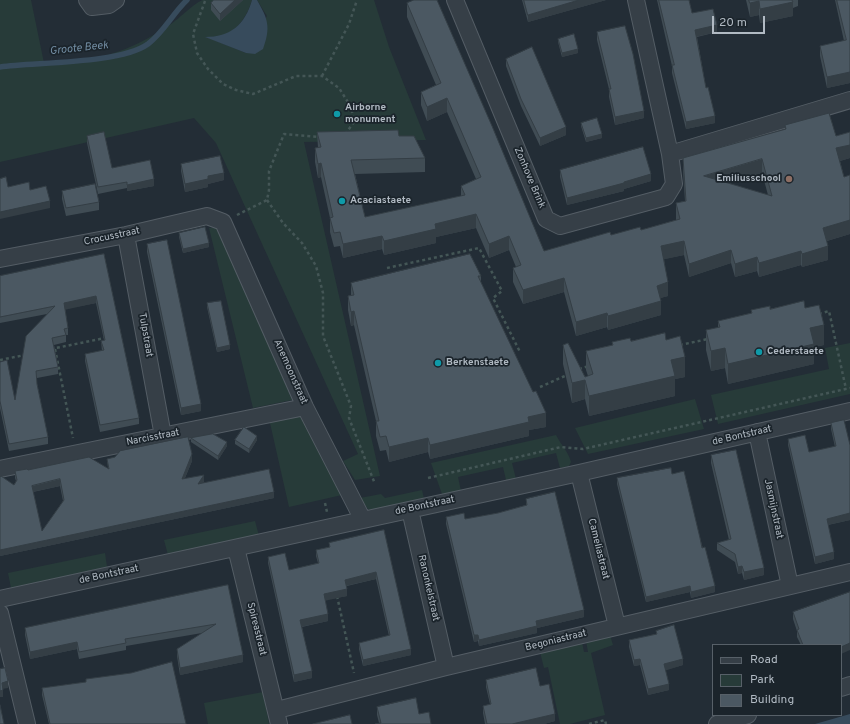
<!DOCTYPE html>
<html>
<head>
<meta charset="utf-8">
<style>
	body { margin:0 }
	#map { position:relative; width:850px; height:724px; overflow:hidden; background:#232d36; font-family:Overpass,sans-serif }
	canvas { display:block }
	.legend { position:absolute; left:712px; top:644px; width:130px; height:72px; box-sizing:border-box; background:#1b242b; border:1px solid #576068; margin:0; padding:5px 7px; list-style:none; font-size:12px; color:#b1bac3 }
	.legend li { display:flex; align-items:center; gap:8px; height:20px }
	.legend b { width:20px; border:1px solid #576068 }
	.scale { position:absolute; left:712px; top:16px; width:53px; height:18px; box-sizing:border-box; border:2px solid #b1bac3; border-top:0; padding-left:5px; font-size:12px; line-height:14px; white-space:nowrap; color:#b1bac3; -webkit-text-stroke:3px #1b242b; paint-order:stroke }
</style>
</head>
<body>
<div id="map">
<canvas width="850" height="724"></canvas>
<ul class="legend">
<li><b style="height:5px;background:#363f47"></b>Road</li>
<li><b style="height:11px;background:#273b39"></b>Park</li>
<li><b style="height:11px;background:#4b5862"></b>Building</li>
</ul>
<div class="scale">20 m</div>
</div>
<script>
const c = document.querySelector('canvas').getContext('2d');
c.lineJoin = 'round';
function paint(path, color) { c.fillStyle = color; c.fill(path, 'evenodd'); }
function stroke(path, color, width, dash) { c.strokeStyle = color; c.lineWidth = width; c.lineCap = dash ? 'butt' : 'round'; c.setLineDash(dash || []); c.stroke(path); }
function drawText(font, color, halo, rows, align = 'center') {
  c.font = font + ' Overpass,sans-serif'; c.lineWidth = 3.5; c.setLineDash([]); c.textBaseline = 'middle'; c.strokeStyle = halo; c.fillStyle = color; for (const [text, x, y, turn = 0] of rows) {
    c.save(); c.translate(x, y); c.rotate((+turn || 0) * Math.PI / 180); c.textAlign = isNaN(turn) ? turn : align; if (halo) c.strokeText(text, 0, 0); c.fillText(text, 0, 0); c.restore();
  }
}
const green = new Path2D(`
	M0 0H31L44 63C94 63 130 52 171 24 179 19 195 2 203 0 216 0 238 0 252 0 248 14 239 29 225 35 219 37 212 37 206 37L246 53 267 16 257 0H374L389 47 426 140 304 142 380 476 355 480 343 461 358 454 216 143 194 118 0 162Z
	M220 227 292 400 253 408 209 228Z
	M850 343V394L718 424 711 395 829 369 825 348Z
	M695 399 704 429 588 454 575 428Z
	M292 416 304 417 342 495 289 507 270 423Z
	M556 435C561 445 568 451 571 462L569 466 560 468 556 453 512 463 516 479 506 480 503 467 458 477 461 491 442 494 431 463Z
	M422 490 424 499 377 512 368 509 360 498 381 494 385 498Z
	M255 521 259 536 168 555 164 540Z
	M105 553 107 567 11 588 8 573Z
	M610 635 613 645 591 653 605 715 570 724H560L548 667 544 668 540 652 582 642 584 652H588L586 641Z
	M263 692 269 724H208L204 703Z`);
const water = new Path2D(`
	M252 0H257C268 19 271 27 263 49L255 54 246 53 205 37C230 37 245 25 252 0Z
	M850 714V724H815Z`);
const stream = new Path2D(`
	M0 67C36 62 120 64 148 44 164 32 173 13 187 0`);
const path = new Path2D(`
	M205 1 193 34 197 53 208 69 223 84 236 90 253 94 296 76H322L339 88 351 107 354 122 346 133
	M322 76 349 24 357 0
	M267 200 283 223 302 243 316 266 323 293V336L351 406 349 418 375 484
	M237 215 267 200 269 190V171L284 134 320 137
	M387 268 479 248 502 291 493 298 520 352
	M819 314 829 311 846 389
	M680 345 708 339
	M51 349 105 338
	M55 349 73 438
	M0 360 25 355
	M579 369 589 366
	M540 387 567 375
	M428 478 561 447 583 449 850 388
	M325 503 327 512
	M337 596 354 673
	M589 724 605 720 606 724`);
const street = new Path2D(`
	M87 0 92 7 109 5 116 0
	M455 0 546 219 560 226 666 197 674 184 670 154 636 0
	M670 154 850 100
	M126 235 163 436
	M0 259 126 235 207 216 223 222 305 407 363 520
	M757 432 790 586
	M0 469 305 407
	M579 473 617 626
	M410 510 446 667
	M236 548 279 724
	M0 599 579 473 850 411
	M0 613 27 724
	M841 688 850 685
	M277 710 446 667 850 572
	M717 724 748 715`);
const wall = new Path2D(`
	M214 0H243L220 21 211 10V3Z
	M522 0H606L528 22Z
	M657 0H689L692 13 717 32 697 37 706 88 715 123 686 129 672 73V66Z
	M746 0H798V6L793 8V16L760 23 759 15 750 17Z
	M835 0H850V83L827 88 820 56V46L844 41Z
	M407 3 544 251 611 235 641 230 676 220V203L685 201 683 172V158L785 129V125L836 136 850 132V158L840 161 844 177 850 175V234L827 241 828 260 802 267 801 265 759 277 757 271 735 277 731 263 689 277 684 255 664 259 668 296 660 298 661 315 608 330 607 327 576 336 564 292 523 304 513 282V268L516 267 509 250 489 258 476 228 436 237V243L384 255 382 249 343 258 340 246 334 247 330 232V218L321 177 318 178 315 162V148H318L317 132 399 136 425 158V172L355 174 365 217 461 196V186L476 179 447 112 427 121 421 105V92L436 85 407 17ZM762 173 768 195 728 183Z
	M597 32 644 118 615 125 609 97V89L597 40Z
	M558 39 578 53 562 57 558 42Z
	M506 59 566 135 540 146 521 106 506 66Z
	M581 123 602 138 586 142 581 126Z
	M87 136 112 168 154 186 127 191V188L98 194 87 143Z
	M181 164 224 180 208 184V187L185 192 181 171Z
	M560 170 651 181 624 189V191L567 205 560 177Z
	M62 191 99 202V210L66 216 62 199Z
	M179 233 209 247 183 253 179 237Z
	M147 244 201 411 181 415 147 252Z
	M104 254 139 418V424L100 432 85 361V354L102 351 101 341 104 340 96 303 65 309 68 328V335H66V342L54 345 58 367V374L37 378V384L48 437V444L9 451 0 408V362L15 400 47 314 0 323V276Z
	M481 276V283L546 427 529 430V436L430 459 428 452 389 462 386 450 380 451 376 436V421L354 325 351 326 348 310V296L351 295V283Z
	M207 303 230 349 217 352 207 307Z
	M805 308 824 345 814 347V364L728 384 725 368 711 371 706 350V330L718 328V321L751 313V310Z
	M666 340 685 377 675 379V396L589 416 585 399 572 403 563 364V345L585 377 588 376 586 370V351L612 345V342Z
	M844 420 850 520 828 525 834 559 815 564 788 445V439L809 452 835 447 831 429V423Z
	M191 438 227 446 218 460 191 442Z
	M235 440H257L249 453 235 444Z
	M711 455 764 575 744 580 742 573 738 574 735 562 717 550V543L729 540 711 463Z
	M107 459 192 461 185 478 204 481 203 483 274 498 0 556 14 485 16 481 15 478V471L28 470 108 468ZM60 486 63 501 42 531 33 492Z
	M672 474 700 538 715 592 691 598 690 592 646 602 617 484V478Z
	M526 499 584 617 537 628V633L479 646 478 641 474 642 446 524V517L465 519 498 513 526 505Z
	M384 530 411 655 363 666 359 649V643L389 636 376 579 347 586V596L325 600 328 621 302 627 312 678 294 682 268 563V557L289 570 318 563 316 556V550L329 547V543Z
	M228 585 243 662 180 675 177 656V649L202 633 126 646V650L79 659 77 649 30 659 25 635V628Z
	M793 612 841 645H801L797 637V631L793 619Z
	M656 631 683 665 665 670 669 690 648 695 640 665 634 666 629 647V640L656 634Z
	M86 679 186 724H49L42 695V688L86 682Z
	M486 680 540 686 555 721 544 724H485L483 713V706L490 704 486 687Z
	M377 707 419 714 379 723 377 715Z`);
const shadedWall = new Path2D(`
	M235 0H243L220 21V14Z
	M579 0H606L528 22V15Z
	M759 1V15L750 17V3Z
	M793 2V16L760 23V9Z
	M717 25V32L695 37V30Z
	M578 49V53L562 57V53Z
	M850 72V83L827 88V77Z
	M447 98V112L427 121V107Z
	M644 111V118L615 125V117Z
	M715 116V123L686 129V122Z
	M566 127V135L540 146V138Z
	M602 134V138L586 142V138Z
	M850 145V158L836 162V148Z
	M762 159V173L704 189V176Z
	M321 163V177L318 178V164Z
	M224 173V180L208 184V187L185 192V184L208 176Z
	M651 174V181L624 189V191L567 205V198Z
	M154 179V186L127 191V185Z
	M50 201V208L0 219V212Z
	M476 214V228L436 237V243L384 255V241L435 224Z
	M850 220V234L823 242V228Z
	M382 236V249L343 258V244Z
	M509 236V250L489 258V244Z
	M684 241V255L661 260V246Z
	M209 243V247L183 253V249Z
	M828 246V260L802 267V254Z
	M731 250V263L689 277V264Z
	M801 251V265L759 277V263Z
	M757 257V271L735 277V264Z
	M564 278V292L523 304V290Z
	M668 282V296L657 299V286Z
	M96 296V303L64 310V303Z
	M661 301V315L608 330V316Z
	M354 311V325L351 326V312Z
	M607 313V327L576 336V322Z
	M824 325V345L814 347V364L728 384V364L810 328Z
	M230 345V349L217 352V348Z
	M725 348V368L711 371V351Z
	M685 357V377L675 379V396L589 416V396L671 360Z
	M585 380V399L572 403V383Z
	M201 404V411L181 415V408Z
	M546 413V427L529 430V436L430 459V445L528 417Z
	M257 436V440L249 453V449Z
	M428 438V452L389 462V447Z
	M227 442V446L218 460V456Z
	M192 454V461L182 485V479Z
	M204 475V481L198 490V484Z
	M60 479V486L32 492V486Z
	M274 492V498L0 556V550Z
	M850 513V520L827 525V519Z
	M834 552V559L815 564V557Z
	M742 566V573L738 574V567Z
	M764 568V575L744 580V572Z
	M376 572V579L345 586V580Z
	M690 586V592L646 602V597Z
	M715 586V592L691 598V592Z
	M347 589V596L324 601V594Z
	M584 610V617L537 628V633L479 646V640L536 621Z
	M328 614V621L300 627V620Z
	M474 635H478V641L474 642Z
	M77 642V649L30 659V652Z
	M850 643V650L841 654V647Z
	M411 649V655L363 666V660Z
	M243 655V662L180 675V668Z
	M640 659V665L634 666V660Z
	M683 659V665L664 671V664Z
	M312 671V678L294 682V675Z
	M8 681V688L2 689V683Z
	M669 684V690L648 695V689Z
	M3 690V697H0V691Z
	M555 714V721L544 724H512Z`);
const building = new Path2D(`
	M214 0H235L220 14 211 3Z
	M414 0H437L492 126 544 251 610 232 611 235 640 227 641 230 680 219 676 203 686 201 683 158 786 129 785 125 829 113 836 136 850 132V145L836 148 844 177 850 175V220L823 228 828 246 802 254 801 251 759 263 757 257 735 264 731 250 689 264 684 241 661 246 668 282 657 286 661 301 608 316 607 313 576 322 564 278 523 290 513 268 521 265 509 236 489 244 476 214 435 224 436 229 384 241 382 236 343 244 340 232 334 233 330 218 333 217 321 163 318 164 315 148 321 147 317 132 398 130 399 136H414L425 158 351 160 365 217 465 195 461 186 481 177 447 98 427 107 421 92 441 83 407 3ZM762 159 772 196 704 176Z
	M524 0H579L528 15Z
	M659 0H689L692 13 713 9 717 25 695 30 706 88 708 87 715 116 686 122 672 65H674Z
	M749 0H792L793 2 760 9 759 1 750 3Z
	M837 0H850V72L827 77 820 46 846 40Z
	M625 26 633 54 644 111 615 117 609 89H611L597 32Z
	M574 34 578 49 562 53 558 39Z
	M532 47 566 127 540 138 521 99 506 59Z
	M597 118 602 134 586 138 581 123Z
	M104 132 112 168 150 160 154 179 127 185V182L98 187 87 136Z
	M643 147 651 174 624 182V183L567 198 560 170Z
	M220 156 224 173 208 176V179L185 184 181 164Z
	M6 177 8 187 29 182 30 190 46 186 50 201 0 212V179Z
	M95 184 99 202 66 208 62 191Z
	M205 227 209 243 183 249 179 233Z
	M167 240 201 404 181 408 147 244Z
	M104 254 139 418 100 425 85 354 104 350 101 341 105 340 96 296 64 303 68 328 64 329 66 335 52 338 58 367 36 371 37 384 48 437 9 444 0 401V362L7 360 15 400 26 336 55 306 0 317V276Z
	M470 254 481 276H478L533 392 536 391 546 413 528 417 529 422 430 445 428 438 389 447 386 436 380 437 376 421H379L354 311 351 312 348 296 354 295 351 283Z
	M221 301 230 345 217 348 207 303Z
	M804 301 805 308 819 305 824 325 810 328 814 344 728 364 725 348 711 351 706 330 720 327 718 321 752 313 751 310 770 306V309Z
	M665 333 666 340 680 336 685 357 671 360 675 376 589 396 585 380 572 383 563 345 568 343 585 377 593 374 586 351 613 345 612 342 630 338 631 341Z
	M844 420 850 445V513L827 519 834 552 815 557 788 439 805 435 809 452 836 446 831 423Z
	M244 427 257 436 249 449 235 440Z
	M213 434 227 442 218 456 191 438Z
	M188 437 192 454 182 479 204 475 198 484 269 469 274 492 0 550V477L1 476 14 485 17 480 15 471 27 469 28 470 89 457 109 469 107 459 115 457 120 451ZM60 479 64 500 42 531 32 486Z
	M736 450 764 568 744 572 742 566 738 567 735 554 717 543 731 539 711 455Z
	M671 468 672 474 684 471 700 538 702 548 705 547 715 586 691 592 690 586 646 597 617 478Z
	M555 492 584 610 536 621 537 626 479 640 478 635H474L446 517 464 513 465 519 498 513 527 505 526 499Z
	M384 530 411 649 363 660 359 643 390 635 376 572 345 580 347 589 324 594 328 614 300 620 312 671 294 675 268 557 285 553 289 570 319 563 316 550 330 547 329 543Z
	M228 585 243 655 180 668 177 649 216 624 125 639 126 643 79 652 77 642 30 652 25 628Z
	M850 592V643L841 647V645H803L797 630 799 629 793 612Z
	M674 625 683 659 664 664 669 684 648 689 640 659 634 660 629 640 657 634 656 631Z
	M172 662 186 724H50L42 688 86 682V679L131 673Z
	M5 668 8 681 2 683 3 690 0 691V669Z
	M536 668 540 686 549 684 555 714 512 724H487L483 706 491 704 486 680Z
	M416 698 419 714 429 712 431 724H375L381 723 377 707Z
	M0 705 4 724H0Z
	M350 715 352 724H313Z`);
const markers = [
	[337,114,4,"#0f9aa8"],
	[789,179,4,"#8d6e63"],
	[342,201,4,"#0f9aa8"],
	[759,352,4,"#0f9aa8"],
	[438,363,4,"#0f9aa8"]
];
const poiNames = [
	["Airborne",345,108],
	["monument",345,120],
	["Emiliusschool",781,179,"right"],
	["Acaciastaete",350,201],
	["Cederstaete",767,352],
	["Berkenstaete",446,363]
];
const streetNames = [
	["Zonhove Brink",529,178,67],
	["Crocusstraat",112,237,-12],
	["Tulpstraat",145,335,80],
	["Anemoonstraat",290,372,66],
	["de Bontstraat",742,436,-13],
	["Narcisstraat",153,438,-11],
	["de Bontstraat",425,506,-12],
	["Jasmijnstraat",773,509,78],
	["Cameliastraat",598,549,76],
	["de Bontstraat",109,575,-12],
	["Ranonkelstraat",428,588,77],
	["Spireastraat",256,629,76],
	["Begoniastraat",556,641,-14]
];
const waterNames = [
	["Groote Beek",79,49,-6]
];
paint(green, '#273b39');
paint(water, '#374b5c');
stroke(stream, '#374b5c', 5.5);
stroke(street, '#545d65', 18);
stroke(path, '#445656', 2.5, [3, 3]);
stroke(street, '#363f47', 16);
paint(wall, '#404c54');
paint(shadedWall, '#343e45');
paint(building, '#4b5862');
stroke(building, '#343e45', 1);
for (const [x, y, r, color] of markers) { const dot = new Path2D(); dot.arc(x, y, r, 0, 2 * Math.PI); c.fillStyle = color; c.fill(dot); stroke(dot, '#1b242b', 1.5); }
drawText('bold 10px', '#b1bac3', '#1b242b', poiNames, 'left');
drawText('10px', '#b1bac3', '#1b242b', streetNames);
drawText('italic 11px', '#738ea4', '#1b242b', waterNames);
</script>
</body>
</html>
